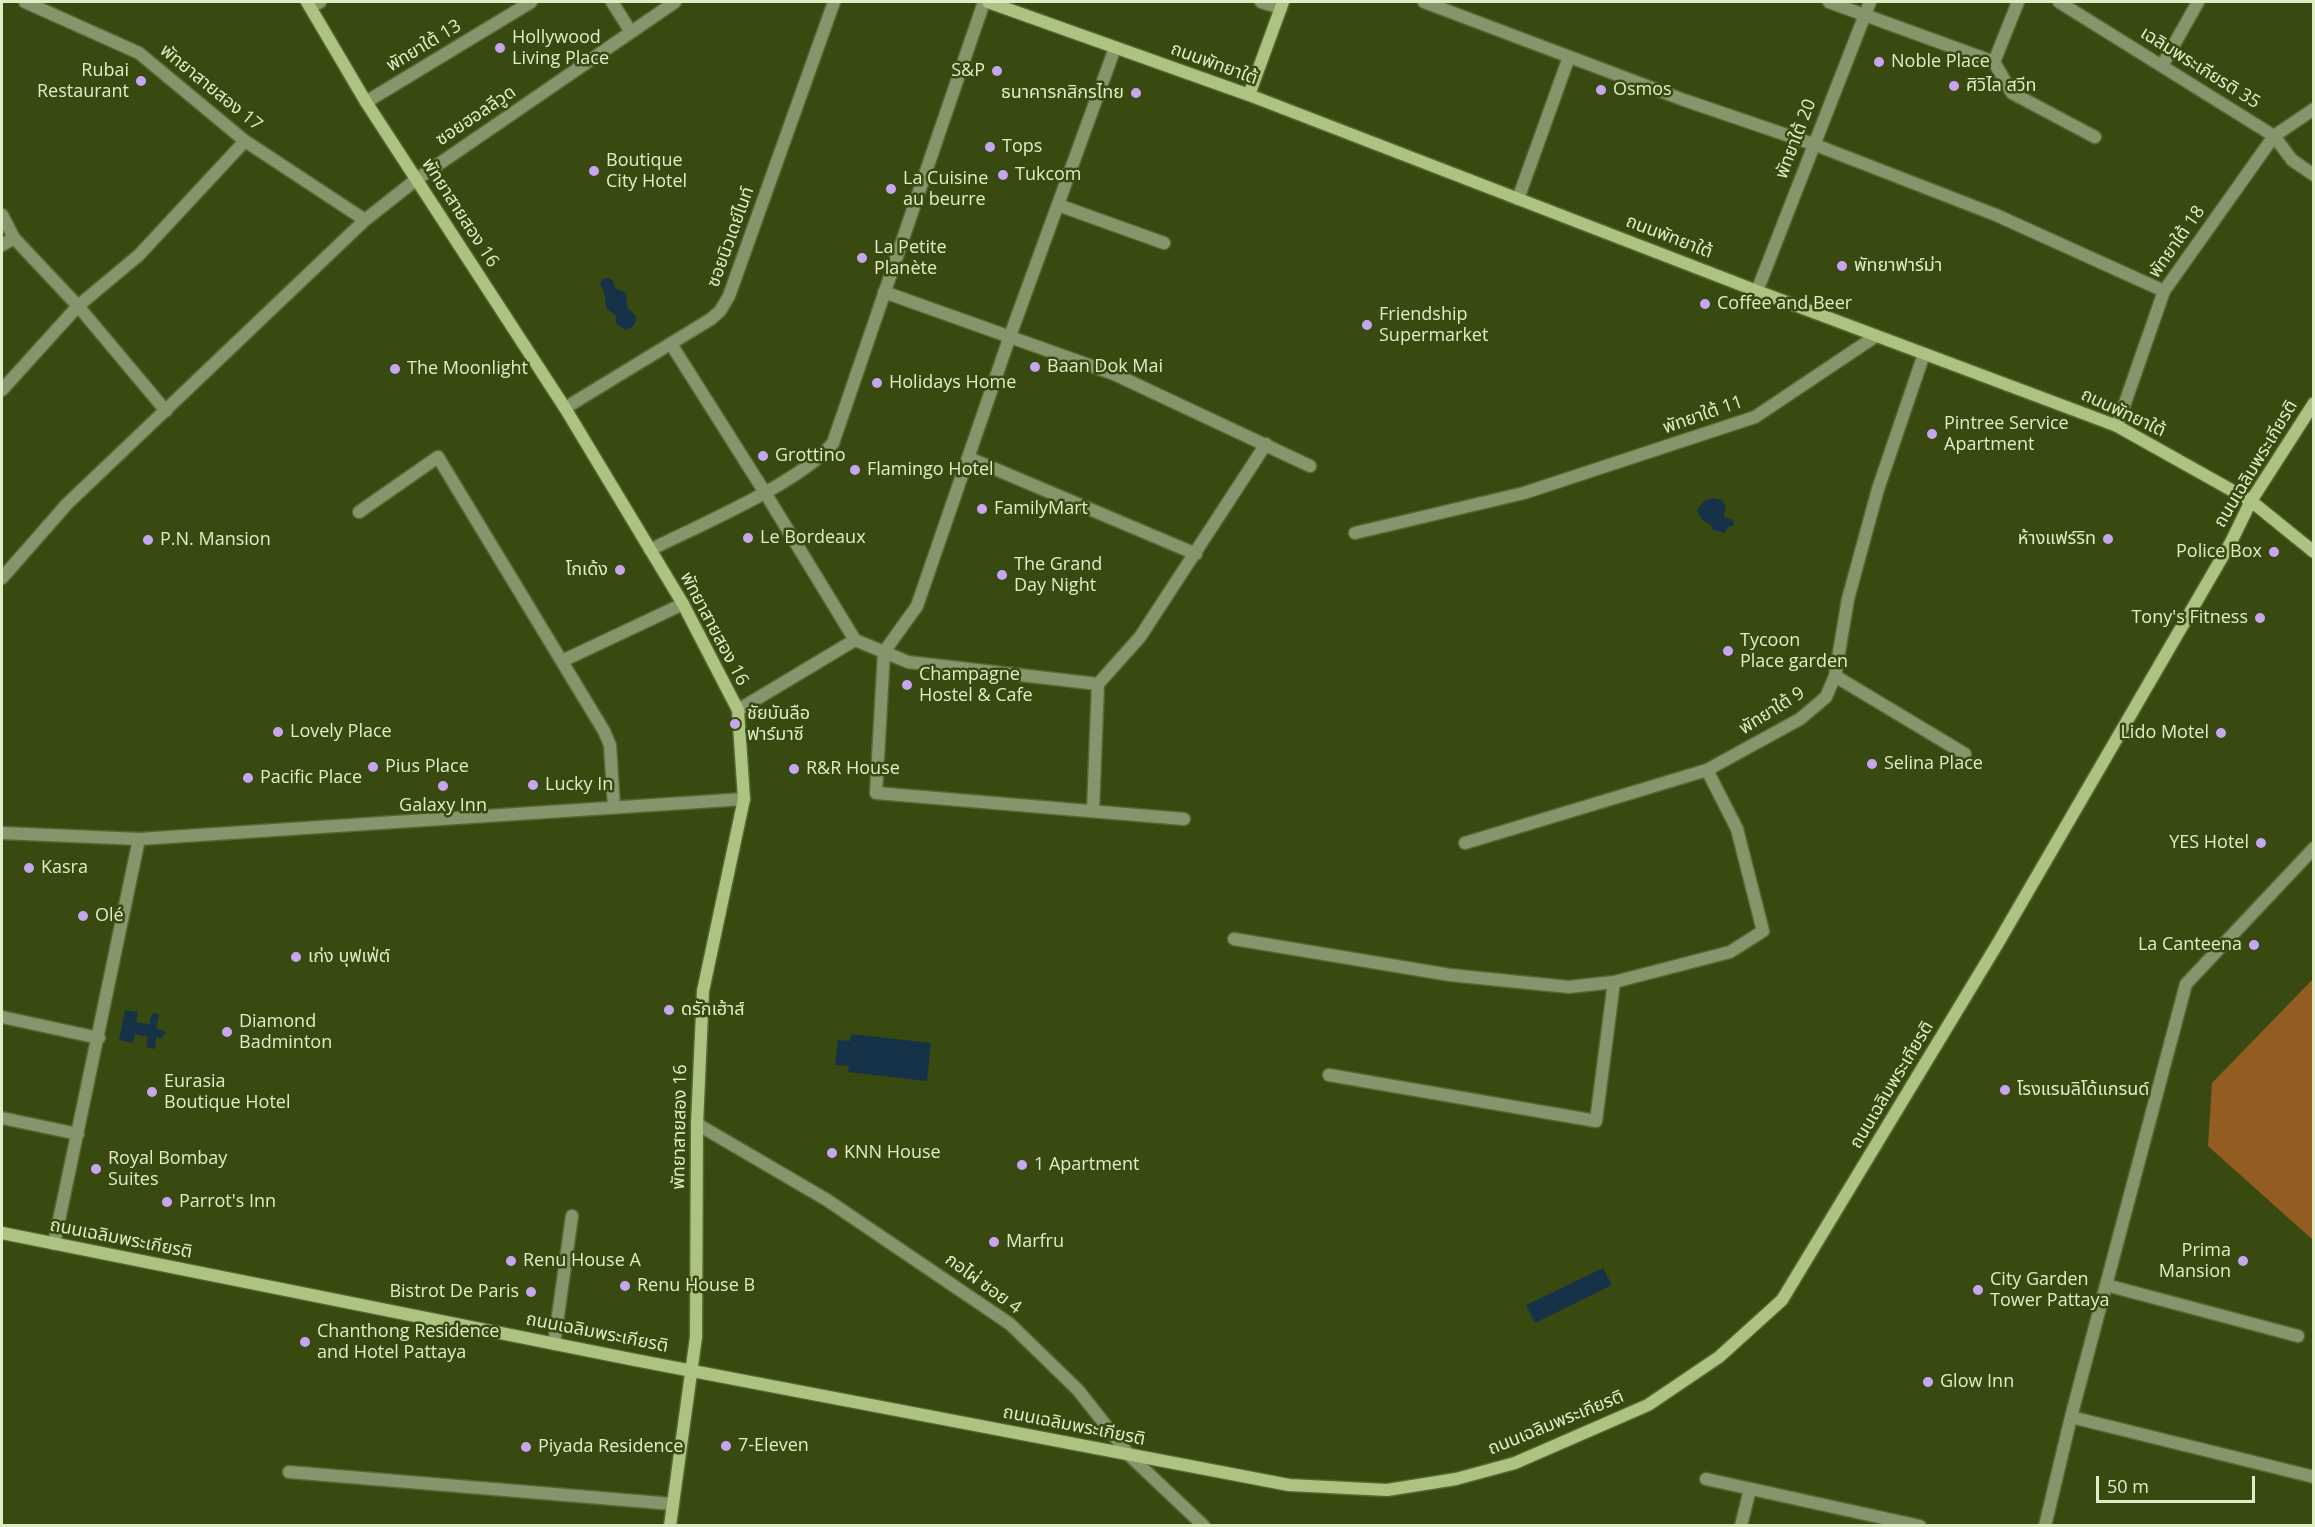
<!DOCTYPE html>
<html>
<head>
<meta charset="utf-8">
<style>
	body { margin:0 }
	#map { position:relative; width:2315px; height:1527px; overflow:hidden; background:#394a10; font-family:"Open Sans",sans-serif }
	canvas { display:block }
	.frame { position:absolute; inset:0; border:3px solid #dfedc7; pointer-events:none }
	.scale { position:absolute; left:2096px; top:1476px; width:159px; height:27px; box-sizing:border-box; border:3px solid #dfedc7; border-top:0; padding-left:8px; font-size:18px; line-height:21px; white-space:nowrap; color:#dfedc7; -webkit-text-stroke:4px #394a10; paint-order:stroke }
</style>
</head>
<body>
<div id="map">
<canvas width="2315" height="1527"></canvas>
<div class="frame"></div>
<div class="scale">50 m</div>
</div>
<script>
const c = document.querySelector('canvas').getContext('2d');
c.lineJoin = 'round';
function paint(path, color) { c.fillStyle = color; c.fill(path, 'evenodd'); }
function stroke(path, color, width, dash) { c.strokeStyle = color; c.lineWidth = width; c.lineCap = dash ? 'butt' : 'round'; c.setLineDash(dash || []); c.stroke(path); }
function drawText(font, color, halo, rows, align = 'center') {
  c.font = font + ' "Open Sans","Noto Sans Thai",sans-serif'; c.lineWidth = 5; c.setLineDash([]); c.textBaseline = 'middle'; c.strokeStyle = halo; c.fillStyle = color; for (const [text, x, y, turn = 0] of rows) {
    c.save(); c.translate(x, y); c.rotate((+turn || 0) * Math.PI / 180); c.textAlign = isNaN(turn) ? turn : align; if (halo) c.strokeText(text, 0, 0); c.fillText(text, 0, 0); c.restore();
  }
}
const green = new Path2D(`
	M2313 979V1240L2208 1146 2212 1083Z`);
const water = new Path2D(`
	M609 278 613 281 615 288 626 293 627 307 635 315C638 322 633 328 626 330L616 324V316L606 308 605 296 600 283 602 279Z
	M1713 498 1722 500 1726 507 1724 517 1733 520 1734 526 1728 527 1725 533 1713 530 1711 525 1702 520 1697 510 1705 500Z
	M125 1010 138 1012 136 1022 149 1024 152 1013 159 1014 156 1028 166 1032 161 1039 156 1037 155 1049 146 1047 148 1037 135 1034 133 1043 119 1040Z
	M851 1034 931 1043 927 1081 848 1072 849 1066 835 1065 838 1040 850 1041Z
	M1603 1268 1612 1285 1535 1323 1526 1305Z`);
const street = new Path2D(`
	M25 2 139 53 245 141 365 220
	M612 2 631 32
	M1261 2 1281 8
	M1424 2 1684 100 1813 144 1996 215 2164 291
	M1829 2 1994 62
	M2018 2 1994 62 2012 93 2095 137
	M2059 2 2274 136 2292 160 2314 175
	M311 7 320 2
	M2163 64 2198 2
	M366 102 531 2
	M1518 199 1569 57
	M1058 205 1164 243
	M2 215 14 238 78 306 166 411
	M2 245 14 238
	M1757 291 1870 2
	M884 292 1114 374 1310 466
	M671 344 764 491 855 640
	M2 390 78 306 139 255 245 141
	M565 408 711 319 720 311 729 296 834 2
	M2117 426 2164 291 2274 136 2314 109
	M969 458 1196 554
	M359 512 438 457 604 731 610 745 614 807
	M1355 533 1524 493 1755 417 1876 336
	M650 550C697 526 802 482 833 443L984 2
	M2 578 67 504 365 220 417 179 675 2
	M562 661 683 604
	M1835 676 1965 754
	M1098 684 908 662 884 652 876 793 1184 819
	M738 710 855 640 884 652 917 606 1010 336 1115 48
	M1093 810 1098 684 1140 637 1266 444
	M2 833 139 839 744 799
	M1465 843 1707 770 1800 719 1826 697 1835 676 1848 599 1878 489 1924 354
	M1234 939 1450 975 1569 987 1614 982 1730 952 1763 931 1737 829 1707 770
	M2 1017 99 1038
	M1329 1075 1596 1121 1614 982
	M2 1118 78 1134
	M697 1124 827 1200 1010 1324 1078 1390 1130 1456 1204 1526
	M54 1244 139 839
	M2106 1285 2298 1336
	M554 1344 572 1216
	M2071 1417 2314 1477
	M289 1472 673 1504
	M1706 1479 1920 1526
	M1741 1526 1750 1489
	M2045 1526 2071 1417 2186 984 2314 848`);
const secondary = new Path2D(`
	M307 2 366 102 565 408 683 604 738 710 744 799 703 991 697 1124 696 1337 670 1526
	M988 2 1249 95 1757 291 2117 426 2251 501 2314 552
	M1249 95 1283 2
	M2 1233 635 1360 1289 1485 1387 1490 1456 1479 1515 1463 1648 1405 1719 1357 1782 1300 1998 943 2231 542 2251 501 2314 403`);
const markers = [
	[500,48,6,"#c7a6f0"],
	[1879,62,6,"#c7a6f0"],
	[997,71,6,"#c7a6f0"],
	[141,81,6,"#c7a6f0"],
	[1954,86,6,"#c7a6f0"],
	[1601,90,6,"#c7a6f0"],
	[1136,93,6,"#c7a6f0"],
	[990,147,6,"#c7a6f0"],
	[594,171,6,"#c7a6f0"],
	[1003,175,6,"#c7a6f0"],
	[891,189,6,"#c7a6f0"],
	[862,258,6,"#c7a6f0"],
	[1842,266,6,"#c7a6f0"],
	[1705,304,6,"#c7a6f0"],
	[1367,325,6,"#c7a6f0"],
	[1035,367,6,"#c7a6f0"],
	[395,369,6,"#c7a6f0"],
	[877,383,6,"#c7a6f0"],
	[1932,434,6,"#c7a6f0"],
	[763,456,6,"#c7a6f0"],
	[855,470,6,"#c7a6f0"],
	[982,509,6,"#c7a6f0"],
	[748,538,6,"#c7a6f0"],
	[2108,539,6,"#c7a6f0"],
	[148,540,6,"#c7a6f0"],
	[2274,552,6,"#c7a6f0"],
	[620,570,6,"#c7a6f0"],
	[1002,575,6,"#c7a6f0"],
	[2260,618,6,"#c7a6f0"],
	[1728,651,6,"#c7a6f0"],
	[907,685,6,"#c7a6f0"],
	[735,724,6,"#c7a6f0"],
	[278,732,6,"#c7a6f0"],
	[2221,733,6,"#c7a6f0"],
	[1872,764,6,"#c7a6f0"],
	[373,767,6,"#c7a6f0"],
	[794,769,6,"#c7a6f0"],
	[248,778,6,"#c7a6f0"],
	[533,785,6,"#c7a6f0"],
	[443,786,6,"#c7a6f0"],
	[2261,843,6,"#c7a6f0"],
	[29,868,6,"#c7a6f0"],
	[83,916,6,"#c7a6f0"],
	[2254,945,6,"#c7a6f0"],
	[296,957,6,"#c7a6f0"],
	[669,1010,6,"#c7a6f0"],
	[227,1032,6,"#c7a6f0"],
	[2005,1090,6,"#c7a6f0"],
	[152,1092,6,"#c7a6f0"],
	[832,1153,6,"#c7a6f0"],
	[1022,1165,6,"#c7a6f0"],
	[96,1169,6,"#c7a6f0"],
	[167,1202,6,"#c7a6f0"],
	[994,1242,6,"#c7a6f0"],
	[511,1261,6,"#c7a6f0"],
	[2243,1261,6,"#c7a6f0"],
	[625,1286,6,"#c7a6f0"],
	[1978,1290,6,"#c7a6f0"],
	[531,1292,6,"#c7a6f0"],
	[305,1342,6,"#c7a6f0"],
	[1928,1382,6,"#c7a6f0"],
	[726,1446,6,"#c7a6f0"],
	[526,1447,6,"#c7a6f0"]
];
const poiNames = [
	["Hollywood",512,38],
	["Living Place",512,59],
	["Noble Place",1891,62],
	["Rubai",129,71,"right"],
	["Restaurant",129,92,"right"],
	["S&P",985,71,"right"],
	["ศิวิไล สวีท",1966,86],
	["Osmos",1613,90],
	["ธนาคารกสิกรไทย",1124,93,"right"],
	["Tops",1002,147],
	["Boutique",606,161],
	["City Hotel",606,182],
	["Tukcom",1015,175],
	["La Cuisine",903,179],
	["au beurre",903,200],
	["La Petite",874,248],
	["Planète",874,269],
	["พัทยาฟาร์ม่า",1854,266],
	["Coffee and Beer",1717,304],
	["Friendship",1379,315],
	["Supermarket",1379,336],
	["Baan Dok Mai",1047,367],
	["The Moonlight",407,369],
	["Holidays Home",889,383],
	["Pintree Service",1944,424],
	["Apartment",1944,445],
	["Grottino",775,456],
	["Flamingo Hotel",867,470],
	["FamilyMart",994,509],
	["Le Bordeaux",760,538],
	["ห้างแฟร์ริท",2096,539,"right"],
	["P.N. Mansion",160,540],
	["Police Box",2262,552,"right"],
	["The Grand",1014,565],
	["Day Night",1014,586],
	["โกเด้ง",608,570,"right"],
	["Tony's Fitness",2248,618,"right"],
	["Tycoon",1740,641],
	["Place garden",1740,662],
	["Champagne",919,675],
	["Hostel & Cafe",919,696],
	["ชัยบันลือ",747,714],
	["ฟาร์มาซี",747,735],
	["Lovely Place",290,732],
	["Lido Motel",2209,733,"right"],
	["Selina Place",1884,764],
	["Pius Place",385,767],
	["R&R House",806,769],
	["Pacific Place",260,778],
	["Lucky In",545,785],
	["Galaxy Inn",443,806,"center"],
	["YES Hotel",2249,843,"right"],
	["Kasra",41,868],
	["Olé",95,916],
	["La Canteena",2242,945,"right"],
	["เก่ง บุฟเฟ่ต์",308,957],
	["ดรักเฮ้าส์",681,1010],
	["Diamond",239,1022],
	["Badminton",239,1043],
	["Eurasia",164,1082],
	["Boutique Hotel",164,1103],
	["โรงแรมลิโด้แกรนด์",2017,1090],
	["KNN House",844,1153],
	["Royal Bombay",108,1159],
	["Suites",108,1180],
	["1 Apartment",1034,1165],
	["Parrot's Inn",179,1202],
	["Marfru",1006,1242],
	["Prima",2231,1251,"right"],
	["Mansion",2231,1272,"right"],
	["Renu House A",523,1261],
	["City Garden",1990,1280],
	["Tower Pattaya",1990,1301],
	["Renu House B",637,1286],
	["Bistrot De Paris",519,1292,"right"],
	["Chanthong Residence",317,1332],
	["and Hotel Pattaya",317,1353],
	["Glow Inn",1940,1382],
	["7-Eleven",738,1446],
	["Piyada Residence",538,1447]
];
const streetNames = [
	["พัทยาใต้ 13",424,46,-31],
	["ถนนพัทยาใต้",1214,64,20],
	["เฉลิมพระเกียรติ 35",2200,68,32],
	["พัทยาสายสอง 17",211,88,39],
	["ซอยฮอลลีวูด",476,116,-34],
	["พัทยาใต้ 20",1796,139,-69],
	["พัทยาสายสอง 16",460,213,57],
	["ซอยนิวเดย์ไนท์",731,237,-70],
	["ถนนพัทยาใต้",1669,237,21],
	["พัทยาใต้ 18",2177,242,-55],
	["ถนนพัทยาใต้",2123,413,25],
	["พัทยาใต้ 11",1703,415,-19],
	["ถนนเฉลิมพระเกียรติ",2256,464,-59],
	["พัทยาสายสอง 16",714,629,62],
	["พัทยาใต้ 9",1772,711,-32],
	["ถนนเฉลิมพระเกียรติ",1892,1085,-59],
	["พัทยาสายสอง 16",680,1127,-89],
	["ถนนเฉลิมพระเกียรติ",121,1239,11],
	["กอไผ่ ซอย 4",983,1284,36],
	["ถนนเฉลิมพระเกียรติ",597,1333,11],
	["ถนนเฉลิมพระเกียรติ",1556,1423,-22],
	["ถนนเฉลิมพระเกียรติ",1074,1426,11]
];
paint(green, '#935d21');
paint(water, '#153249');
stroke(street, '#576731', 15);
stroke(secondary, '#576731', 15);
stroke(street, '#86956c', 12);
stroke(secondary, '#acc381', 12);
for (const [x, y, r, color] of markers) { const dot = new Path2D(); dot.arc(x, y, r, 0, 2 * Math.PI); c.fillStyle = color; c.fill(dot); stroke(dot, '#394a10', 2); }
drawText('18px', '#dfedc7', '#394a10', poiNames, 'left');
drawText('18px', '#dfedc7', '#394a10', streetNames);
</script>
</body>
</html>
